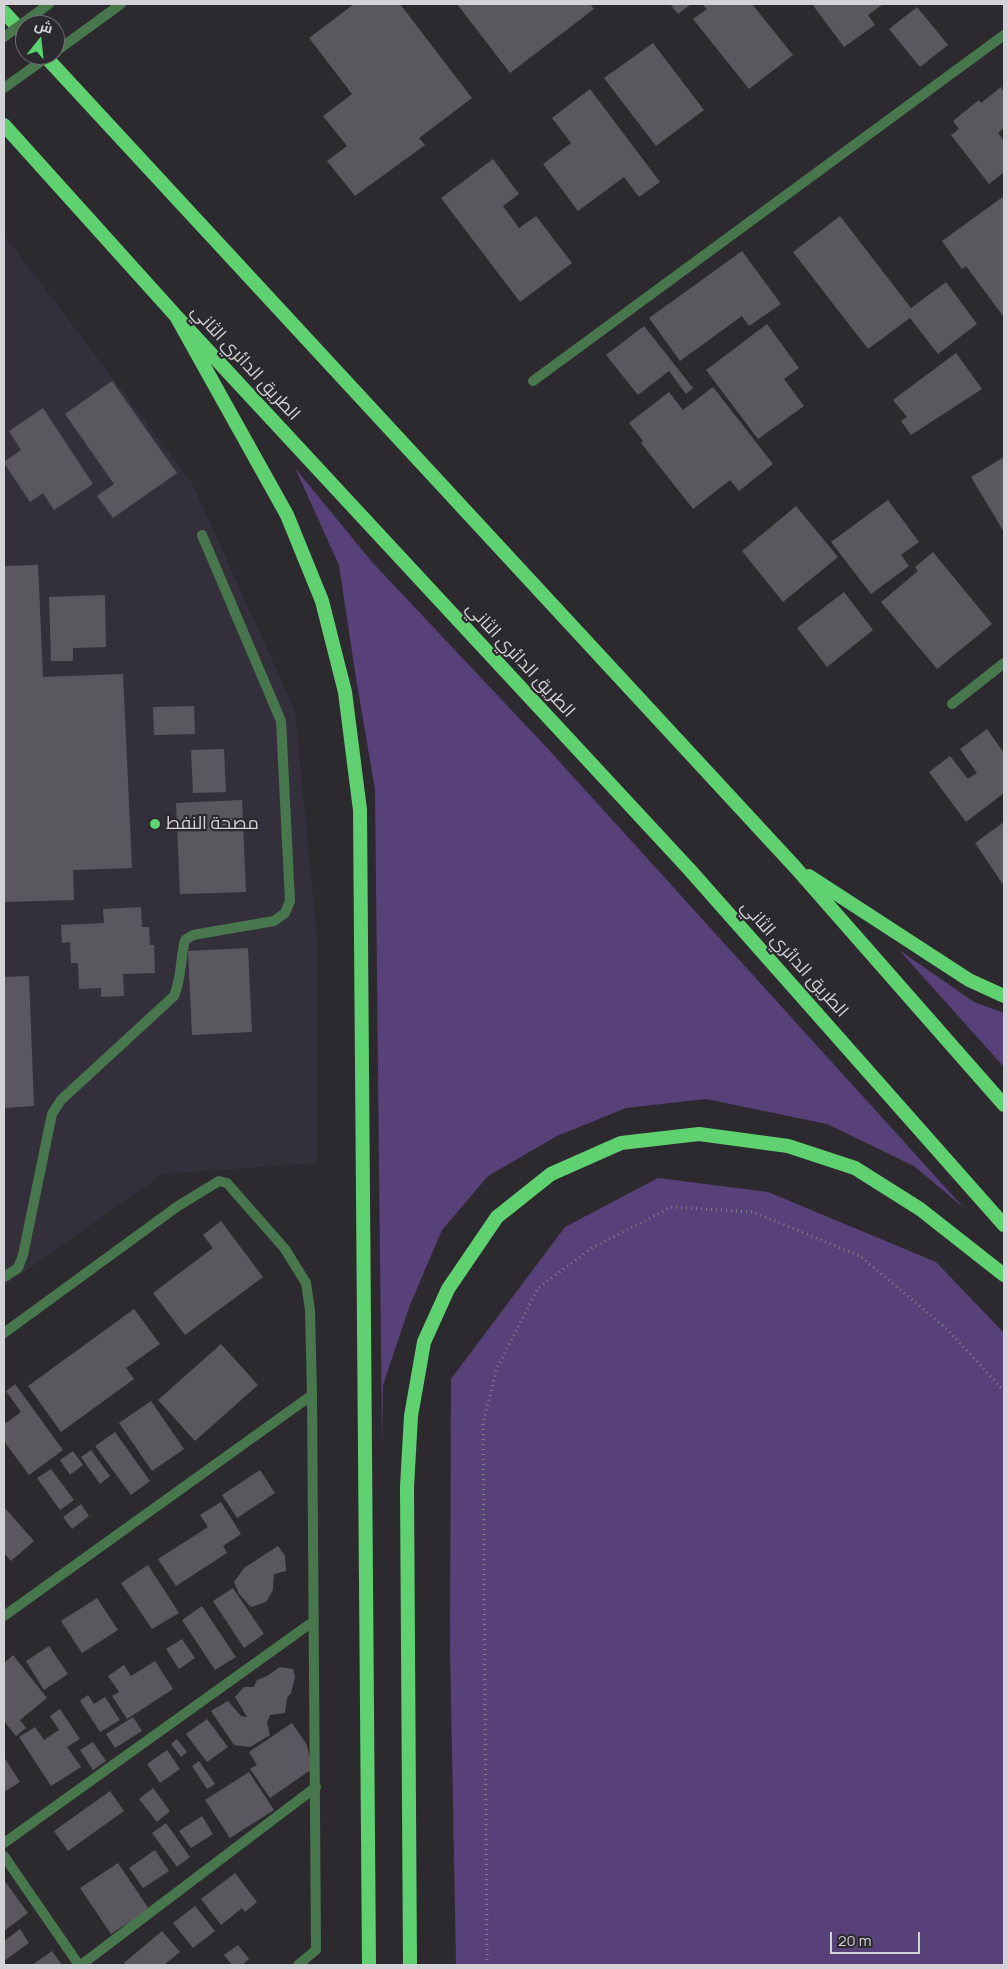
<!DOCTYPE html>
<html>
<head>
<meta charset="utf-8">
<style>
	body { margin:0 }
	#map { position:relative; width:1008px; height:1969px; overflow:hidden; background:#2c2a2f; font-family:Manrope,Cairo,sans-serif }
	canvas { display:block }
	.frame { position:absolute; inset:0; border:5px solid #d3d2d6; pointer-events:none }
	.north { position:absolute; left:15px; top:15px; width:50px; height:50px; box-sizing:border-box; background:#2c2a2f; border:1px solid #6f6d72; border-radius:50%; rotate:16deg; font-size:14px; font-weight:700; line-height:20px; text-align:center; color:#d3d2d6 }
	.north::after { content:''; display:block; margin:auto; width:18px; height:22px; background:#5bd56d; clip-path:polygon(50% 0,100% 100%,50% 72%,0 100%) }
	.scale { position:absolute; left:830px; top:1932px; width:90px; height:22px; box-sizing:border-box; border:2px solid #d3d2d6; border-top:0; padding-left:6px; font-size:15px; line-height:18px; white-space:nowrap; color:#d3d2d6; -webkit-text-stroke:4px #2c2a2f; paint-order:stroke }
</style>
</head>
<body>
<div id="map">
<canvas width="1008" height="1969"></canvas>
<div class="frame"></div>
<div class="north">ش</div>
<div class="scale">20 m</div>
</div>
<script>
const c = document.querySelector('canvas').getContext('2d');
c.lineJoin = 'round';
function paint(path, color) { c.fillStyle = color; c.fill(path, 'evenodd'); }
function stroke(path, color, width, dash) { c.strokeStyle = color; c.lineWidth = width; c.lineCap = dash ? 'butt' : 'round'; c.setLineDash(dash || []); c.stroke(path); }
function drawText(font, color, halo, rows, align = 'center') {
  c.font = font + ' Manrope,Cairo,sans-serif'; c.lineWidth = 4.5; c.setLineDash([]); c.textBaseline = 'middle'; c.strokeStyle = halo; c.fillStyle = color; for (const [text, x, y, turn = 0] of rows) {
    c.save(); c.translate(x, y); c.rotate((+turn || 0) * Math.PI / 180); c.textAlign = isNaN(turn) ? turn : align; if (halo) c.strokeText(text, 0, 0); c.fillText(text, 0, 0); c.restore();
  }
}
const built = new Path2D(`
	M4 235 192 483 295 711 317 938V1163L163 1174 4 1286Z`);
const green = new Path2D(`
	M295 468 372 562 549 750 964 1208 914 1166 827 1124 706 1099 626 1108 557 1136 488 1176 442 1230 410 1305 383 1385 382 1444 375 790 355 672 339 565Z
	M899 950 974 1002 1004 1013V1067Z
	M658 1178 768 1192 936 1262 1004 1333V1965H456L450 1646 451 1379 565 1227Z`);
const building = new Path2D(`
	M354 4H400L472 98 419 138 425 145 355 196 327 161 347 146 323 116 352 94 309 38Z
	M457 4H590L594 9 510 73Z
	M670 4H691L678 14Z
	M702 4H752L793 55 749 89 693 19 707 9Z
	M812 4H883L868 15 875 25 844 47Z
	M917 7 948 45 920 67 889 29Z
	M653 43 704 110 656 146 604 78Z
	M1001 87 1004 92V128L998 133 1004 141V172L989 184 951 135 959 129 953 121 979 100 981 103Z
	M590 89 660 182 639 197 624 177 578 211 543 164 571 143 552 118Z
	M493 159 519 194 503 206 519 228 536 216 572 263 520 302 441 198Z
	M1004 196V315L1003 316 966 266 962 269 942 241Z
	M840 216 911 308 946 282 977 324 938 354 910 318 868 349 793 252Z
	M742 251 781 304 749 326 742 316 680 361 649 318Z
	M767 324 799 368 784 379 804 406 758 439 706 370Z
	M644 326 693 388 686 394 669 371 638 395 606 355Z
	M956 353 982 389 911 435 901 421 907 417 893 400Z
	M112 381 177 473 113 518 97 496 114 484 65 414Z
	M713 387 773 464 739 491 730 480 693 509 641 443 643 441 629 423 669 392 683 410Z
	M43 408 93 484 54 510 43 493 30 502 4 463V462L21 450 9 431Z
	M1004 457V532L971 477Z
	M888 500 919 542 901 555 909 566 871 594 831 542Z
	M796 506 838 557 783 602 742 551Z
	M933 552 992 624 937 669 881 602 918 571 915 567Z
	M38 565 43 677 123 674 132 868 73 870 74 900 4 902V566Z
	M844 592 873 630 827 667 797 628Z
	M105 595 106 647 73 648V661H51L49 597Z
	M194 706 195 734 154 735 153 707Z
	M987 729 1004 753V770L1003 771 1004 793 966 822 929 772 950 756 968 779 977 773 960 749Z
	M224 749 226 792 193 793 191 750Z
	M242 800 246 892 180 894 176 803Z
	M1004 822V886L975 843Z
	M141 907 142 927H149L150 945H154L155 973 123 974 124 996 101 997V988L79 989 78 963H71L70 942 62 943 61 925 104 923 103 909Z
	M248 948 252 1032 192 1035 188 951Z
	M29 976 34 1106 4 1108V977Z
	M221 1221 263 1277 185 1335 153 1293 213 1248 203 1235Z
	M134 1309 160 1344 126 1368 134 1379 61 1432 28 1386Z
	M221 1344 258 1385 195 1441 158 1400Z
	M15 1384 63 1450 29 1475 4 1441V1420L6 1423 21 1412 6 1391Z
	M151 1401 184 1449 152 1471 119 1423Z
	M115 1432 150 1481 131 1495 95 1446Z
	M91 1450 110 1476 100 1484 81 1457Z
	M73 1451 83 1465 70 1475 60 1460Z
	M51 1469 74 1500 60 1510 37 1478Z
	M260 1470 275 1493 237 1518 222 1495Z
	M221 1502 241 1534 223 1546 227 1553 176 1586 158 1559 208 1527 200 1515Z
	M81 1504 89 1516 72 1529 63 1517Z
	M4 1507 34 1541 11 1561 4 1553Z
	M278 1546 285 1556 286 1571 274 1574 273 1590 266 1602 251 1607 239 1594 234 1582 244 1568Z
	M148 1565 179 1613 152 1629 121 1583Z
	M233 1588 264 1634 244 1648 213 1601Z
	M97 1598 118 1630 82 1653 61 1621Z
	M202 1606 236 1657 215 1670 182 1620Z
	M182 1639 195 1658 179 1669 166 1649Z
	M49 1646 68 1674 44 1690 26 1661Z
	M13 1655 47 1698 20 1720 26 1728 16 1736 4 1721V1663Z
	M155 1661 173 1689 127 1719 112 1696 119 1692 108 1676 124 1665 131 1676Z
	M280 1667 293 1669 295 1677 291 1693 287 1698 285 1713 270 1715 267 1723 270 1735 250 1747 234 1745 211 1711 228 1701 241 1716 247 1717 235 1697 244 1687H254L257 1680 267 1676Z
	M88 1695 94 1704 105 1697 120 1720 100 1732 80 1701Z
	M60 1709 80 1739 67 1747 81 1767 51 1786 19 1737 35 1727 44 1740 59 1730 50 1716Z
	M133 1717 142 1731 115 1748 106 1734Z
	M207 1719 228 1747 207 1762 186 1734Z
	M292 1723 307 1745 312 1769 270 1798 250 1769 257 1765 249 1752Z
	M177 1739 187 1752 181 1757 171 1744Z
	M93 1742 106 1761 93 1770 80 1750Z
	M167 1750 180 1769 160 1783 147 1764Z
	M4 1757 20 1782 4 1792Z
	M199 1761 215 1784 207 1789 192 1766Z
	M249 1772 274 1810 230 1838 205 1800Z
	M153 1788 170 1811 157 1822 139 1799Z
	M110 1791 124 1811 68 1851 54 1831Z
	M202 1816 213 1834 191 1848 179 1831Z
	M166 1823 190 1857 177 1867 152 1833Z
	M155 1850 169 1871 143 1888 129 1868Z
	M118 1863 149 1909 111 1934 80 1888Z
	M235 1873 257 1902 245 1912 242 1908 221 1925 201 1899Z
	M4 1880 28 1913 4 1931Z
	M195 1906 215 1931 193 1948 173 1923Z
	M20 1929 29 1943 4 1961V1941Z
	M162 1931 180 1952 164 1965H126L124 1963Z
	M238 1945 249 1959 242 1965H232L224 1955Z
	M52 1951 62 1965H32Z`);
const path = new Path2D(`
	M487 1965 483 1423 497 1368 538 1288 592 1248 671 1207 753 1212 860 1256 947 1329 1004 1391`);
const service = new Path2D(`
	M4 1277 18 1268 23 1255 52 1114 61 1100 174 996C182 978 180 959 185 940L193 935 274 921 285 913 290 901 281 721 202 535`);
const minor = new Path2D(`
	M533 381 1004 35
	M952 704 1004 663
	M4 1333 178 1206 219 1181 227 1183 285 1249 306 1283 310 1310 312 1395 316 1950 298 1965
	M4 1616 312 1395
	M4 1843 314 1621
	M4 1856 79 1965
	M81 1965 316 1787`);
const tertiary = new Path2D(`
	M55 52 121 4`);
const trunk = new Path2D(`
	M4 12 25 35
	M44 55 795 867 1004 1105
	M4 125 176 316 689 869 1004 1225
	M176 316 287 515 322 601 345 692 360 810 369 1965
	M809 876 969 980 1004 996
	M410 1965 407 1487 411 1416 424 1342 448 1289 497 1217 551 1174 621 1143 699 1134 788 1146 855 1168 920 1209 1004 1275`);
const tertiaryBridge = new Path2D(`
	M4 37 49 4
	M4 88 50 55`);
const markers = [
	[155,824,6,"#5bd56d"]
];
const streetNames = [
	["الطريق الدائري الثاني",245,363,47],
	["الطريق الدائري الثاني",520,660,47],
	["الطريق الدائري الثاني",794,959,48]
];
const poiNames = [
	["مصحة النفط",166,824]
];
paint(built, '#34303b');
paint(green, '#584079');
paint(building, '#5a585e');
stroke(path, '#807f83', 3, [1, 4]);
stroke(service, '#48774d', 10);
stroke(minor, '#48774d', 10);
stroke(tertiary, '#48774d', 10);
stroke(trunk, '#60d170', 14);
stroke(tertiaryBridge, '#48774d', 10);
for (const [x, y, r, color] of markers) { const dot = new Path2D(); dot.arc(x, y, r, 0, 2 * Math.PI); c.fillStyle = color; c.fill(dot); stroke(dot, '#2c2a2f', 2); }
drawText('18px', '#d3d2d6', '#2c2a2f', streetNames);
drawText('18px', '#d3d2d6', '#2c2a2f', poiNames, 'left');
</script>
</body>
</html>
